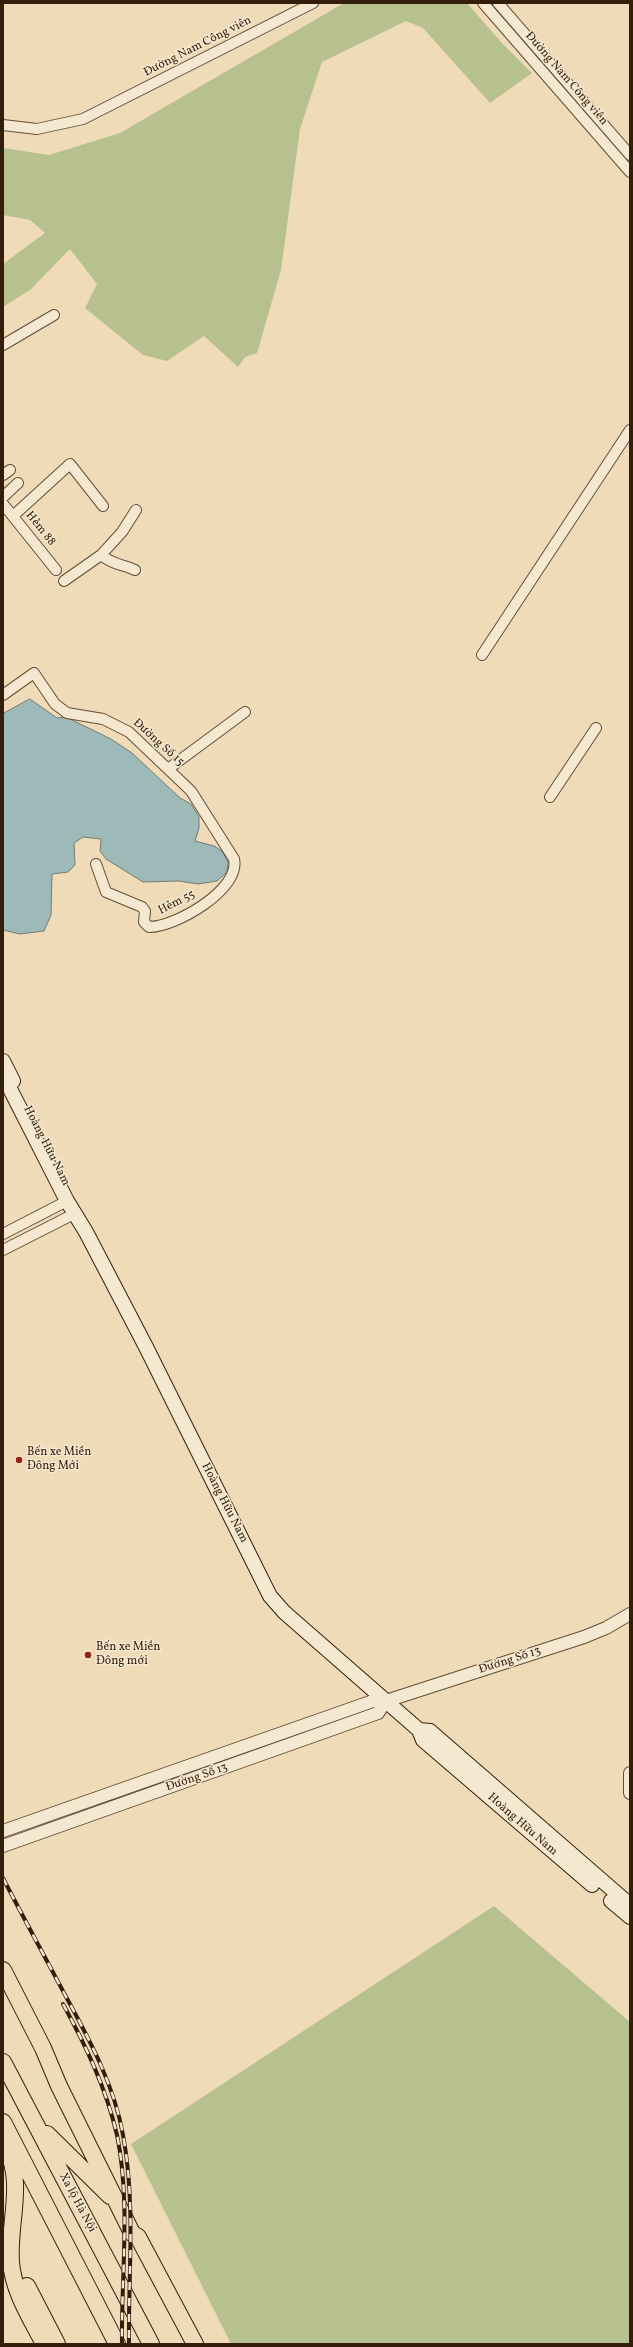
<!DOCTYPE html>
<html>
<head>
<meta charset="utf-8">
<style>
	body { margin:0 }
	#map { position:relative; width:633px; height:2347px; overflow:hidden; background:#efdbb7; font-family:Vollkorn,serif }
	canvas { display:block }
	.frame { position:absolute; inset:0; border:4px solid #331e0c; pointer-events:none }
</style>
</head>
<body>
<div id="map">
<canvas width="633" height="2347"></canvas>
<div class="frame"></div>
</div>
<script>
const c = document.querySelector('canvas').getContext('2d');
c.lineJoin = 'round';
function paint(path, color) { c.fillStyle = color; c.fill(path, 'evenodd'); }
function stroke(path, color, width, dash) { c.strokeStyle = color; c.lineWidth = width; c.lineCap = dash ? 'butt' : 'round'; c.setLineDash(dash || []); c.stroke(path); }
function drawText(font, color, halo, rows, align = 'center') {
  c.font = font + ' Vollkorn,serif'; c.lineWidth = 3; c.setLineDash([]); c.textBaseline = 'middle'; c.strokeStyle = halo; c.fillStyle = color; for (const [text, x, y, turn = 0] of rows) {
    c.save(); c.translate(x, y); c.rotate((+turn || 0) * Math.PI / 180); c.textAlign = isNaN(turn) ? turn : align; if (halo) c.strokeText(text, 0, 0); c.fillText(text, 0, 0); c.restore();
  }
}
const green = new Path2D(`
	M344 3H467L500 41 532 73 490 103 423 28 406 21 322 62 300 129 281 270 257 353 245 357 238 367 204 336 167 361 143 355 85 308 97 284 70 249 30 290 3 307V264L45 233 30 220 3 215V148L49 155 120 133Z
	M494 1906 630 2022V2344H231L131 2144Z`);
const water = new Path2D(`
	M30 699 57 718 66 717 111 739 132 753 180 798 191 804 199 817V828L195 841 214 846 222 851 228 862 227 872 217 881 198 884 179 881 143 882 106 859 100 851 101 839 83 837 74 843 75 865 68 872 52 874 51 915 44 931 20 934 3 930V714Z`);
const minor = new Path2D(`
	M483 3 630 172
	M498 3 630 155
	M3 125 37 129 83 119 313 3
	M3 345 54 315
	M3 475 10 470
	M3 497 18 483
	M3 504 56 570
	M13 516 70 464 103 506
	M101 555C115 566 120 563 135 570
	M64 581 101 555 122 532 136 510
	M482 655 630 430
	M3 695 34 673 55 704 67 713 103 719 129 732 191 791 234 859C241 889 176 927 149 927L144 922 145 911 142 907 106 892 96 864
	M168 769 245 712
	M550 797 596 728
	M3 1234 67 1201
	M3 1250 74 1214`);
const tertiary = new Path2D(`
	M630 1773V1793
	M3 1831 373 1701H386L584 1637 606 1628 630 1614
	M3 1846 378 1713 386 1701`);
const secondary = new Path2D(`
	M3 1061 13 1081
	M3 1075 67 1201 86 1232 146 1347 270 1596 284 1612 419 1730 430 1731 630 1905
	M419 1730 423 1740 592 1885
	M611 1901 630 1917`);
const trunk = new Path2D(`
	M3 1970 43 2048 59 2086 132 2233 138 2237 195 2344
	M3 2062 151 2344
	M3 2122 117 2344
	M47 2134 110 2196
	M6 2147C25 2184 8 2223 11 2262 13 2291 31 2319 44 2344
	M27 2286 57 2344`);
const rail = new Path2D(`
	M3 1878C23 1917 44 1955 64 1993 89 2039 114 2084 123 2135 136 2204 128 2275 129 2344
	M63 2004C86 2046 106 2088 117 2135 131 2203 121 2276 122 2344`);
const markers = [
	[19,1460,4,"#8f2418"],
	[88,1655,4,"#8f2418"]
];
const streetNames = [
	["Đường Nam Công viên",198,47,-27],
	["Đường Nam Công viên",566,79,49],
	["Hẻm 88",40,529,51],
	["Đường Số 15",158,743,42],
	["Hẻm 55",177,903,-27],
	["Hoàng Hữu Nam",46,1146,63],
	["Hoàng Hữu Nam",224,1503,63],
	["Đường Số 13",510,1661,-18],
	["Đường Số 13",197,1778,-19],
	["Hoàng Hữu Nam",522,1825,41],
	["Xa lộ Hà Nội",77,2203,62]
];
const poiNames = [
	["Bến xe Miền",27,1453],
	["Đông Mới",27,1467],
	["Bến xe Miền",96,1648],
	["Đông mới",96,1662]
];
paint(green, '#b7c190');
paint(water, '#9db9b8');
stroke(water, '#737b73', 1);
stroke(minor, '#624d37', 12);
stroke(tertiary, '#624d37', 14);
stroke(secondary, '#331e0c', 16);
stroke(trunk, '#331e0c', 18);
stroke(minor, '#f5e8d0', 10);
stroke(tertiary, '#f5e8d0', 12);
stroke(secondary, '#f5e8d0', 14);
stroke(trunk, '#efdbb7', 16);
stroke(rail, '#331e0c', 4);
stroke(rail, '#f5e8d0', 2.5, [8]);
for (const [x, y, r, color] of markers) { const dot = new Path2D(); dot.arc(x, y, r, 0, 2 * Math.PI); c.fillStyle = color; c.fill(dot); stroke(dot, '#f5e8d0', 1.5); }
drawText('12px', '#331e0c', '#f5e8d0', streetNames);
drawText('12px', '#331e0c', '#f5e8d0', poiNames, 'left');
</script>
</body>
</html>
